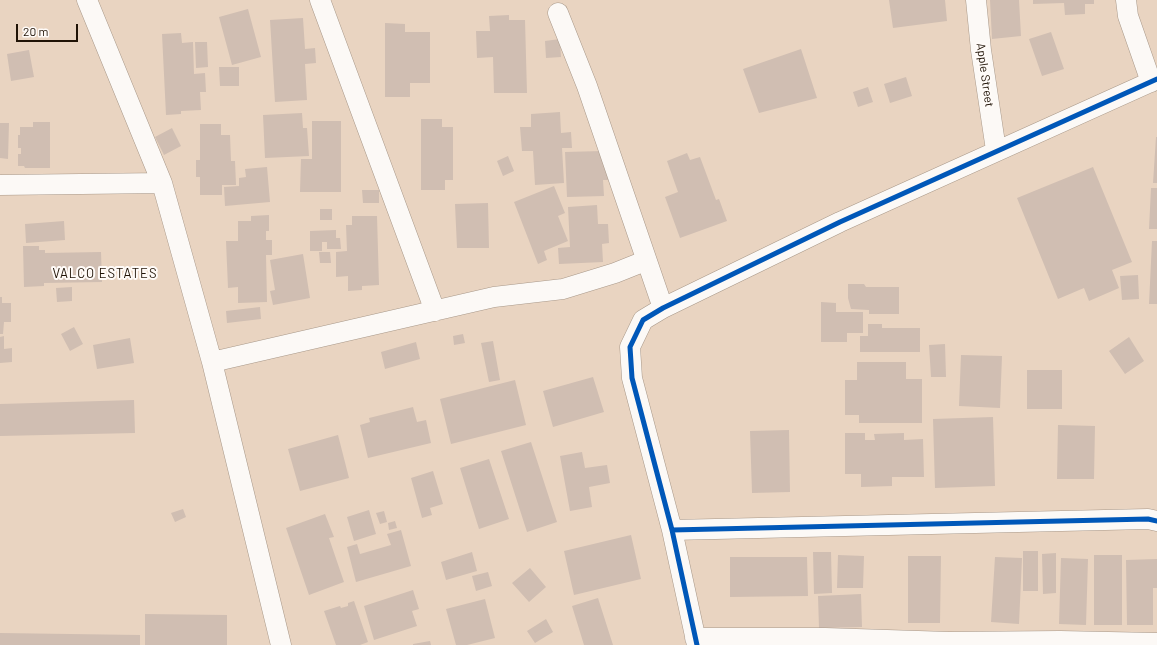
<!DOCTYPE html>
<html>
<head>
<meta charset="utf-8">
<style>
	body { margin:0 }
	#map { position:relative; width:1157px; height:645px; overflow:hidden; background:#e9d4c1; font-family:Barlow,sans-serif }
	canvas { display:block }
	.scale { position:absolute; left:16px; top:24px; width:62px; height:18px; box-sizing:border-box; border:2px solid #201306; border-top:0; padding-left:5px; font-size:12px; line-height:14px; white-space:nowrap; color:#201306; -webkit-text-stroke:3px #fffbf8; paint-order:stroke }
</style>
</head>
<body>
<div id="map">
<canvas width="1157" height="645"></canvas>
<div class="scale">20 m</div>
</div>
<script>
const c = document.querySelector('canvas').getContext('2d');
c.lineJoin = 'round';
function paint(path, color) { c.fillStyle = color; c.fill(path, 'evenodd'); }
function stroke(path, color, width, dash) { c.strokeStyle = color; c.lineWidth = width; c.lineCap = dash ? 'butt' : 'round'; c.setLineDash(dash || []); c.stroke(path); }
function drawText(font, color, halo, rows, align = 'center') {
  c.font = font + ' Barlow,sans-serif'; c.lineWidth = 4; c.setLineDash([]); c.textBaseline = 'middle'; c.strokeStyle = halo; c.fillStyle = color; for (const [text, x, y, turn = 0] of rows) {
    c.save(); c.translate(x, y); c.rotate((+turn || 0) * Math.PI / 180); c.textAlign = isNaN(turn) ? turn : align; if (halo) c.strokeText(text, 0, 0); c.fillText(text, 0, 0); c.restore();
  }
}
const building = new Path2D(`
	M889 0H945L947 21 893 28Z
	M990 0H1019L1021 36 992 39Z
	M1033 0H1094V4H1085V14L1065 15 1064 3 1033 4Z
	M248 9 261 57 232 65 219 17Z
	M509 15V20H525L527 93H494L493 57 477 58 476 31H490L489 16Z
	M303 18 305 49 315 48 316 63 305 64 307 100 275 102 270 20Z
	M385 23 405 24V32H430V83H410V97H385Z
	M1051 32 1064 69 1042 76 1029 39Z
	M181 33 182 43 193 42 194 74 205 73 206 92H200L201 110 181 111V114L166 115 162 34Z
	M560 39 561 57 546 58 545 41Z
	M195 42H207L208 67 196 68Z
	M801 49 817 98 759 113 743 69Z
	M29 50 34 77 11 81 7 54Z
	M219 67H239V86H220Z
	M906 77 912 96 890 103 884 84Z
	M868 87 873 102 858 107 853 92Z
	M560 112 561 133 571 132 572 148H562L564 183 535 185 533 151H522L520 127H531V114Z
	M302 113 303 128H307L309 156 265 158 263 115Z
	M421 119H442V127H453V180H445V190H421Z
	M312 121H341V192H300L301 159H312Z
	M33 122H50V168H25L24 166H18V154H21V148H18V135H20V127H33Z
	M0 123H9L8 159 0 158Z
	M200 124H221V135H230L231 161H235L236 185H222V195H200V177H196V160H200Z
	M172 128 181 146 164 155 155 137Z
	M1156 137H1157V183H1153Z
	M602 151 603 165H609V180H603L604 196 567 197 565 152Z
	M687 153 690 160 700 157 716 200 719 199 727 221 680 238 665 197 678 192 667 161Z
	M508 156 514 171 503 176 497 161Z
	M267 167 270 202 225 206 224 187 239 186V178L246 177 245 169Z
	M1093 167 1132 262 1112 270 1119 288 1089 301 1084 288 1058 299 1017 198Z
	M554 186 565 213 558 216 568 241 544 251 547 260 538 264 514 202Z
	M1151 188H1157V229H1149Z
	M362 190H379V203H363Z
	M488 203 489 248H457L455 204Z
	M597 205 598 224H608L609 243 602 244 603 262 559 264 558 248 570 247 568 207Z
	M320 209H332V220H320Z
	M269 215V231H266V240H272V255H266L267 302 238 303V287L228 288 226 241H238V221H251V216Z
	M352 216H377L379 285 362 286V290L348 291V276L336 277V252L347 251 346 225H352Z
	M64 221 65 240 26 243 25 224Z
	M336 230V238H340L341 249H327V242H322V251H310V231Z
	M1152 241H1157V304H1149Z
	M23 246H39V250H45V253L101 252 102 282 44 283V286L24 287Z
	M319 252H330L331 263H320Z
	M303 254 310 298 273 305 270 291 275 290 270 260Z
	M1138 275 1139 299 1122 300 1120 276Z
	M848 284H864L866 287H899V314H869V310L851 309 848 298Z
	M72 287V301L57 302 56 288Z
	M0 297H2V303H11V322H4L3 334H0Z
	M821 302 836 303V312H863V333H847V342H821Z
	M260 307 261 319 227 323 226 311Z
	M868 324H882V328H920V352H860V336H868Z
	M74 327 83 344 70 351 61 334Z
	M463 334 465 343 454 345 453 336Z
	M4 336V349L12 348V362L0 363V337Z
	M1129 337 1144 361 1125 374 1109 351Z
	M130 338 134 363 97 369 93 345Z
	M493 341 500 380 489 382 481 343Z
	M416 342 420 359 385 369 381 352Z
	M945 344 946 377H931L929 345Z
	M961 355 1002 356 1000 408 959 406Z
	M857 362H906V379H922V423H859V415H845V380H857Z
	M1027 370H1062V409H1027Z
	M593 377 604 412 553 427 543 391Z
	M515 380 526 425 451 444 440 399Z
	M134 400 135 433 0 436V404Z
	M413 407 417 422 426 420 431 443 368 458 360 425 370 422 369 418Z
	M993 417 995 486 935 488 933 419Z
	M1058 425 1095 426 1094 479H1057Z
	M789 430 790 492 752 493 750 431Z
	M845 433H865V440H875L874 434 904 433V440L923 439 924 477H892V486L861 487V474H845Z
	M338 435 349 478 300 491 288 449Z
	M531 442 557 522 527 532 501 451Z
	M582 452 585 468 607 465 610 483 589 487 592 507 570 511 560 456Z
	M489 459 509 519 479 529 460 468Z
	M433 471 443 504 430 508 432 515 422 518 411 478Z
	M183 509 186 517 175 522 171 513Z
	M369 510 376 534 354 541 347 517Z
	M384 511 387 522 380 524 376 513Z
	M325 514 334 537 329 538 344 582 309 595 286 528Z
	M395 521 397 528 389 530 388 523Z
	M401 530 411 566 356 582 347 547 357 544 360 554 391 545 387 534Z
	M631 535 641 579 574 595 564 551Z
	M1023 551H1038V591H1023Z
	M472 552 477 571 446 580 441 562Z
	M813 552H831L832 593 814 594Z
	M1056 553V593L1043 594 1042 554Z
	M838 555 864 556 863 588H837Z
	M1094 555H1122V625H1094Z
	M908 556H941L940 623H908Z
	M730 557H807L808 596 730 597Z
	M995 557 1022 558 1019 624 991 622Z
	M1061 558 1088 559 1086 625 1059 624Z
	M1157 559V588H1153V625H1127L1126 560Z
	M530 568 546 587 529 602 512 583Z
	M488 572 492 586 476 591 472 576Z
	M413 590 419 609 412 611 417 626 374 640 364 606Z
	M861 594 862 627 819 628 818 596Z
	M598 598 613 645H584L572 606Z
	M485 599 495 638 467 645H456L446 609Z
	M354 601 368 642 360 645H336L324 611 340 606 341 608 348 606V603Z
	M145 614 227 615V645H145Z
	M546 619 553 632 535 643 527 631Z
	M0 633 140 635V645H0Z
	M430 641 431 645H413V644Z`);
const minor = new Path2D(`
	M320 0 435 311
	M976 0 981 50 996 150
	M1126 0 1128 16 1151 82
	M558 13 587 86 663 308
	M162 183 212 362 281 645
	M0 185 162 183 87 0
	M212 362 494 297 563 289 615 273 645 261
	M672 530 1148 519 1157 521
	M695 638H825L949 642 1060 641 1157 643
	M697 645 672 530 632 378 630 347 643 320 663 308 840 222 1157 79`);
const cycleway = new Path2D(`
	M672 530 1148 519 1157 521
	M697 645 672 530 632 378 630 347 643 320 663 308 840 222 1157 79`);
const streetNames = [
	["Apple Street",985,75,82]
];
const neighbourhoodNames = [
	["VALCO ESTATES",105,274]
];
paint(building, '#d0beb2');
stroke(minor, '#a89889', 21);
stroke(minor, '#fcf9f6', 20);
stroke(cycleway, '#0057b8', 5);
drawText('12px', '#201306', '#fffbf8', streetNames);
c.letterSpacing = '1px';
drawText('13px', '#201306', '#fffbf8', neighbourhoodNames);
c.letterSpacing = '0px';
</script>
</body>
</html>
